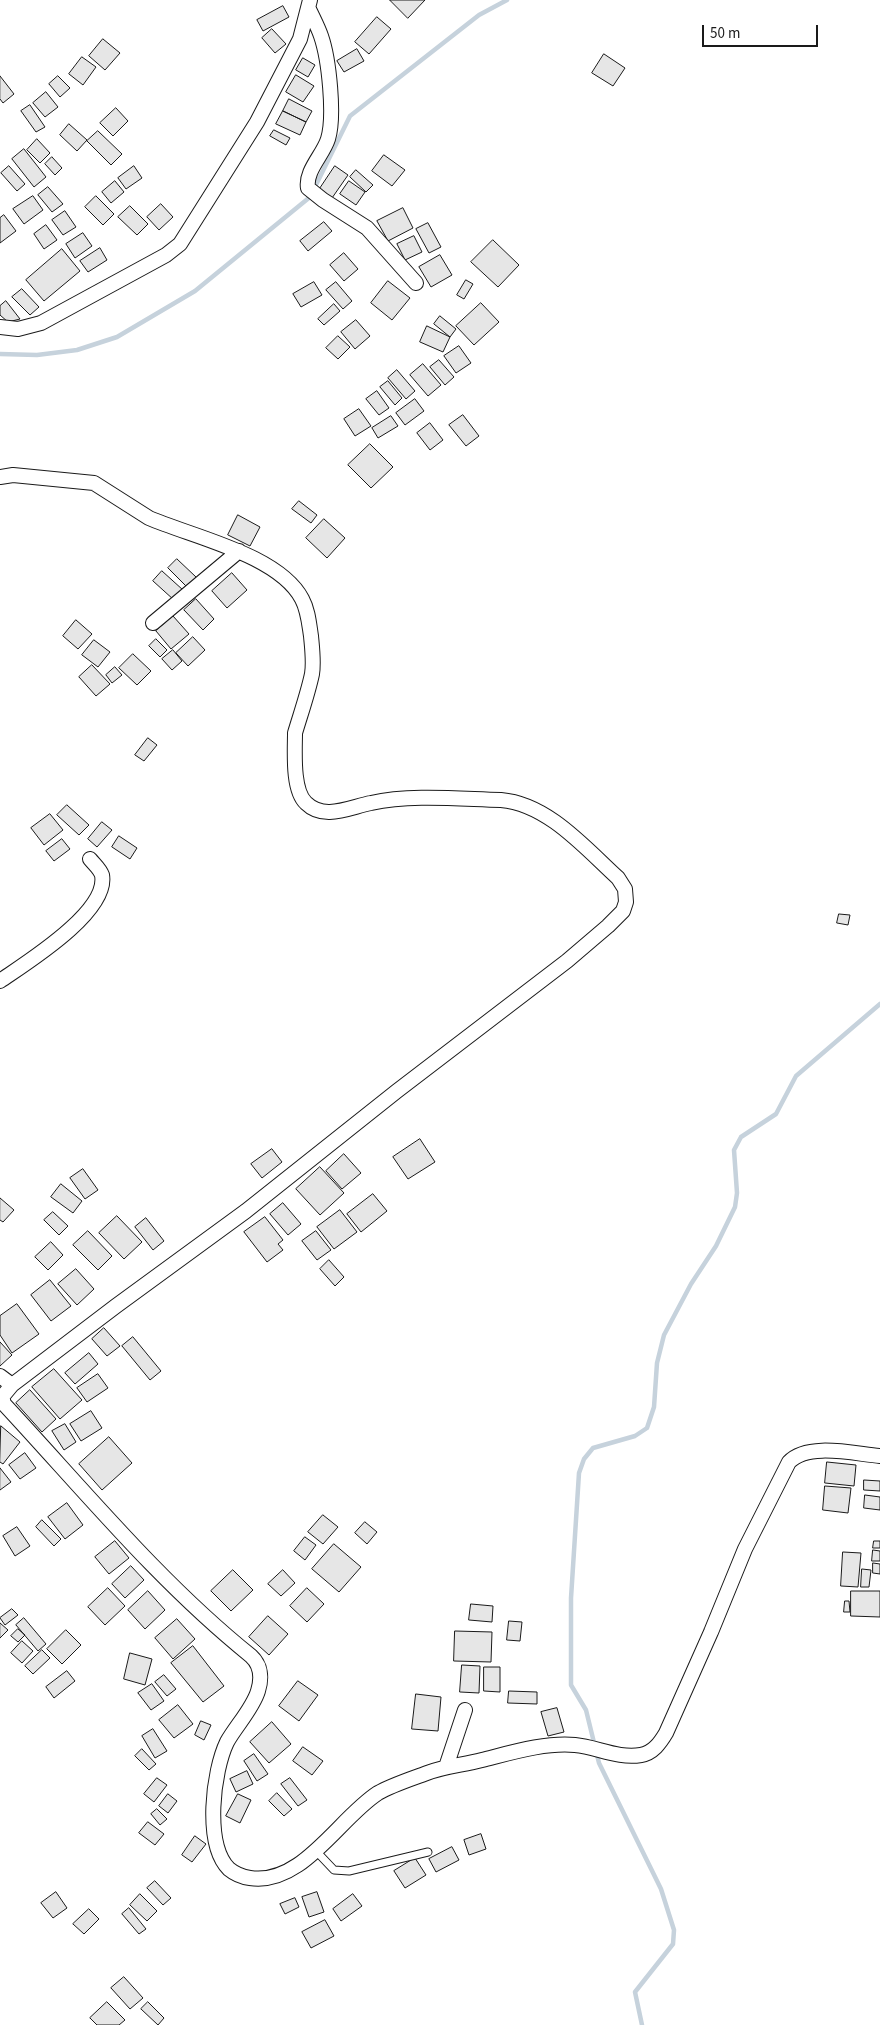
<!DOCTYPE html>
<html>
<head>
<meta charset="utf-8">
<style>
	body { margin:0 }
	#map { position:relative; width:880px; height:2025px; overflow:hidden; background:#fff; font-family:"Source Sans 3",sans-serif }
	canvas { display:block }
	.scale { position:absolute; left:702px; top:25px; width:116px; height:22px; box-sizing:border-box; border:2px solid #1a1a1a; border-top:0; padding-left:6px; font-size:15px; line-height:18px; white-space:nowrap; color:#1a1a1a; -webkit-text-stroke:4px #fff; paint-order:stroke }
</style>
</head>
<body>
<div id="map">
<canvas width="880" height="2025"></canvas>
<div class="scale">50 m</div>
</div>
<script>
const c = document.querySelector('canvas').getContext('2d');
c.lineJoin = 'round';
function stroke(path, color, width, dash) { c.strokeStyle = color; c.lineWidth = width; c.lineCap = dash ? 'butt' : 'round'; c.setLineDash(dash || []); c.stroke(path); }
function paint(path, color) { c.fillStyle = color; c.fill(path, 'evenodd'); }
const stream = new Path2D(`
	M0 354 37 355 77 350 117 337 195 291 310 197 350 116 479 15 507 0
	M642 2025 635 1992 673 1944 674 1930 661 1889 599 1763 586 1710 571 1685V1598L579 1473 584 1459 593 1448 635 1436 647 1428 654 1407 657 1363 664 1335 691 1284 716 1246 735 1207 737 1193 734 1150 741 1137 776 1114 796 1076 880 1004`);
const building = new Path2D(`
	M390 0H425L408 18Z
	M283 6 289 17 263 31 257 20Z
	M377 17 391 29 369 54 355 42Z
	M272 29 286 44 275 53 262 38Z
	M103 39 120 53 105 70 89 56Z
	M357 49 364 61 344 72 337 61Z
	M604 54 625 68 613 86 592 73Z
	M82 57 96 67 83 85 69 74Z
	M303 58 315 65 308 77 296 70Z
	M296 75 314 86 303 102 286 92Z
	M0 76 14 94 3 103 0 99Z
	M58 76 70 88 60 97 49 84Z
	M46 92 58 107 45 117 33 103Z
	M289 99 312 111 306 122 283 111Z
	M30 105 45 127 36 132 21 111Z
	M116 108 128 121 113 136 100 123Z
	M283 111 306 122 300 135 276 124Z
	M69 124 87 140 77 151 60 135Z
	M274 130 290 138 286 145 270 136Z
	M98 131 122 154 111 165 87 141Z
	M37 139 50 153 40 163 27 150Z
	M24 149 46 177 34 187 12 159Z
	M384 155 405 170 392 186 372 171Z
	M52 157 62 168 55 175 45 164Z
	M9 166 25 184 17 191 1 173Z
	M134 166 142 178 126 189 118 178Z
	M335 166 348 175 332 198 319 190Z
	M356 170 373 185 366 192 350 177Z
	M115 181 124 192 111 203 102 192Z
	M349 181 365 192 356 205 340 194Z
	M48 187 63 204 52 212 38 195Z
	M33 196 43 210 24 224 13 209Z
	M96 196 114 214 103 225 85 207Z
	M161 204 173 217 159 230 147 217Z
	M130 206 148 224 137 235 118 217Z
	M403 208 413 228 388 241 377 221Z
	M65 211 76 227 63 235 52 220Z
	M4 215 16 231 0 243V218Z
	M324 222 332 231 308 251 300 241Z
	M428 223 441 247 429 253 416 229Z
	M46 225 57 240 44 249 34 234Z
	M83 233 92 246 75 258 66 244Z
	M414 236 422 252 405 260 397 244Z
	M493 240 519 265 498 287 471 262Z
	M100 248 107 260 88 272 80 261Z
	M62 249 80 271 44 301 26 280Z
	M344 253 358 269 344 281 330 265Z
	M440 255 452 275 431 287 419 267Z
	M466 280 473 284 464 299 457 295Z
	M388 281 410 298 392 320 371 303Z
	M314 282 322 295 301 307 293 294Z
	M336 282 352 301 343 309 326 290Z
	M22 289 39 307 30 315 12 297Z
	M6 301 20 319 8 322 0 315V306Z
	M481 303 499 322 474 345 456 326Z
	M334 304 340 311 324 325 318 319Z
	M440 316 456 329 450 337 434 324Z
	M356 320 370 336 355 349 341 332Z
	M427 326 450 337 443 352 420 342Z
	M338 336 350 347 338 359 326 348Z
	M459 346 471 363 456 373 444 356Z
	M439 360 454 377 445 385 430 367Z
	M423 364 441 385 428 396 410 375Z
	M397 370 415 391 406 399 388 378Z
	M388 381 402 398 395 405 380 387Z
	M377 391 389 408 379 415 366 399Z
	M415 399 424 411 405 425 396 413Z
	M359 409 371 426 355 436 344 419Z
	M463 415 479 436 466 446 449 425Z
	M391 416 398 426 378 438 372 428Z
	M430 423 443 440 430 450 417 433Z
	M370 444 393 467 371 488 348 465Z
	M299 501 317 515 311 523 292 509Z
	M238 515 260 527 250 546 228 535Z
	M324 519 345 538 327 558 306 538Z
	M177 559 196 577 187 587 168 568Z
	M162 571 183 590 174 600 153 581Z
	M232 573 247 590 227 608 212 591Z
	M196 599 214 619 203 630 184 610Z
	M173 616 189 634 171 649 156 631Z
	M76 620 92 634 78 649 63 636Z
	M193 637 205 650 188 666 176 653Z
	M156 639 167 650 160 657 149 646Z
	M94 640 110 652 98 667 82 655Z
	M173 650 182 661 172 670 162 659Z
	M133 654 151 671 137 685 119 668Z
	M92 665 110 684 96 696 79 677Z
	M115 667 122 675 112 683 106 675Z
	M148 738 157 745 144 761 135 755Z
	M67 805 89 825 79 835 57 815Z
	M50 814 63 830 44 845 31 828Z
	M102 822 112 830 97 847 88 839Z
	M119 836 137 848 130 859 112 847Z
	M62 839 70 849 54 861 46 851Z
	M839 914 850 915 848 925 837 923Z
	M420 1139 435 1162 408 1179 393 1157Z
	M272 1149 282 1162 262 1178 251 1164Z
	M344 1154 361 1173 342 1189 326 1171Z
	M320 1167 344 1193 320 1215 296 1189Z
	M83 1169 98 1190 85 1199 70 1178Z
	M61 1184 82 1201 73 1213 51 1197Z
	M373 1194 387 1211 361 1232 347 1214Z
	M0 1198 14 1210 3 1222 0 1220Z
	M283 1203 301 1224 288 1235 270 1214Z
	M340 1210 357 1232 334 1249 317 1227Z
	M53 1212 68 1226 59 1235 44 1220Z
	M117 1216 142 1242 124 1259 99 1233Z
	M265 1217 283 1240 278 1244 283 1250 267 1262 244 1232Z
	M146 1218 164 1241 153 1250 135 1227Z
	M88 1231 112 1256 98 1270 73 1245Z
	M316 1231 331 1250 317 1260 302 1241Z
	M51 1242 63 1255 48 1270 35 1257Z
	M329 1260 344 1277 335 1286 320 1269Z
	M76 1269 94 1289 77 1305 58 1284Z
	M50 1280 71 1306 51 1321 31 1295Z
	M17 1304 39 1334 12 1353 0 1335V1316Z
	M104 1328 120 1346 107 1356 92 1339Z
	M133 1337 161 1371 150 1380 122 1346Z
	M0 1342 12 1355 0 1366Z
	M89 1353 98 1364 75 1384 65 1373Z
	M54 1369 82 1400 60 1419 32 1387Z
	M98 1374 108 1388 87 1402 77 1388Z
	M30 1390 56 1419 42 1432 16 1403Z
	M91 1411 102 1428 81 1441 70 1424Z
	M65 1424 76 1442 64 1450 52 1431Z
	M1 1426 20 1442 3 1464 0 1462Z
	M109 1437 132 1463 102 1490 79 1464Z
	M25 1453 36 1468 20 1479 9 1465Z
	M827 1462 856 1465 854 1486 825 1483Z
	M0 1468 11 1482 0 1490Z
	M864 1480 880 1481V1491L864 1490Z
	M825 1486 851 1488 848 1513 823 1510Z
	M865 1495 880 1497V1510L864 1508Z
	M67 1503 83 1525 65 1539 48 1517Z
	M323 1515 338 1527 323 1544 308 1532Z
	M42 1520 61 1539 54 1546 36 1527Z
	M365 1522 377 1532 367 1544 355 1533Z
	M17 1527 30 1546 15 1556 3 1536Z
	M305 1537 316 1545 305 1560 294 1551Z
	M115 1541 129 1558 109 1574 95 1557Z
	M874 1541H880V1548H873Z
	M334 1544 361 1567 339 1592 312 1569Z
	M873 1550 880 1551V1561H872Z
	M843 1552 861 1553 858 1587 841 1586Z
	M873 1563 880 1564V1574L873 1573Z
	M131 1566 144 1580 125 1598 112 1584Z
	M862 1569 871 1570 869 1587H861Z
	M233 1570 253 1590 231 1611 211 1591Z
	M283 1570 295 1583 281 1596 268 1584Z
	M108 1588 125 1606 105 1625 88 1607Z
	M307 1588 324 1604 307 1622 290 1606Z
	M148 1591 165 1610 145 1629 128 1610Z
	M851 1591H880V1617L851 1616Z
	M845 1601H849L850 1612H844Z
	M471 1604 493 1606 492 1622 469 1620Z
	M12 1609 18 1615 5 1625 0 1618Z
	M268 1616 288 1634 269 1655 249 1637Z
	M24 1618 46 1644 38 1651 16 1625Z
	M177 1619 195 1639 173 1659 155 1638Z
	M509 1621 522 1622 520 1641 507 1640Z
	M0 1623 8 1630 0 1638Z
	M18 1629 25 1635 18 1642 11 1636Z
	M66 1630 81 1645 62 1664 47 1649Z
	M455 1631 492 1632 491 1662 454 1661Z
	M22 1641 33 1651 22 1663 11 1653Z
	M193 1646 224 1686 203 1702 171 1663Z
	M42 1650 50 1658 33 1674 25 1666Z
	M130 1653 152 1659 145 1685 124 1679Z
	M462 1665 480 1666 479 1693 460 1692Z
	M484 1667H500V1692L484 1691Z
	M67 1671 75 1681 54 1698 46 1687Z
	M164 1675 176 1689 167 1696 155 1682Z
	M298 1681 318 1695 299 1721 279 1706Z
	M152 1684 164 1701 151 1710 138 1693Z
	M509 1691 537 1692V1704L508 1703Z
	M416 1694 441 1697 438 1731 412 1729Z
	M178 1705 193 1724 174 1738 159 1720Z
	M557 1708 564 1732 548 1736 541 1712Z
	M201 1721 211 1725 204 1740 195 1735Z
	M272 1722 291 1744 269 1763 250 1742Z
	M153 1729 167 1751 155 1758 142 1736Z
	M303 1747 323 1761 312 1775 293 1761Z
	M142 1749 156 1764 149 1770 135 1756Z
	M254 1754 268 1774 257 1781 244 1761Z
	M247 1771 253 1784 236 1792 230 1779Z
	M157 1778 167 1785 154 1802 144 1794Z
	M290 1778 307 1800 298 1806 281 1784Z
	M277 1793 292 1809 284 1816 269 1801Z
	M168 1794 177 1801 168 1813 159 1806Z
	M238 1794 251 1800 240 1823 226 1816Z
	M157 1809 167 1819 160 1825 151 1814Z
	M148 1822 164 1834 155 1845 139 1833Z
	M481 1834 486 1849 469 1855 464 1840Z
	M195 1836 206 1844 192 1862 182 1855Z
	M452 1847 459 1860 436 1872 429 1859Z
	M415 1858 426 1875 405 1888 394 1871Z
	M155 1881 171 1898 163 1905 147 1888Z
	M56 1892 67 1908 53 1918 41 1903Z
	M317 1892 324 1912 309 1917 302 1897Z
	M140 1894 157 1911 147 1921 130 1905Z
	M353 1894 362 1906 341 1921 333 1909Z
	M295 1898 299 1907 285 1914 280 1904Z
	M129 1908 146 1929 139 1934 122 1914Z
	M89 1909 99 1919 84 1934 73 1924Z
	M325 1920 334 1936 311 1948 302 1932Z
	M124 1977 143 1998 130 2009 111 1988Z
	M107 2002 125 2020 119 2025H97L90 2018Z
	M148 2002 164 2018 158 2025 141 2009Z`);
const service = new Path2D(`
	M316 1851 334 1870 349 1871 428 1852`);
const minor = new Path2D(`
	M309 9C313 18 318 27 321 36 329 59 335 116 328 139 323 155 305 171 308 188L323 200 367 228 416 283
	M0 327 18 329 41 323 166 255 180 244 257 122 300 39 310 0
	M0 477 13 475 94 483 149 518C193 537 279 555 302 599 308 610 309 623 311 636 312 647 314 662 312 674 308 693 301 713 295 733 295 751 292 790 306 803 324 821 350 807 371 803 411 794 460 799 501 800 548 804 585 848 618 878L625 889 626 902 623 911 608 926 567 961 397 1091 246 1211 116 1306 12 1385 2 1397 4 1404C84 1490 159 1582 251 1656 261 1665 262 1678 258 1691 253 1708 236 1726 227 1742 213 1771 204 1844 229 1869 235 1874 243 1877 250 1878 302 1886 339 1818 378 1793 392 1785 411 1779 427 1773 445 1766 463 1765 482 1760 510 1753 546 1742 575 1745 597 1747 618 1759 641 1755 653 1753 660 1743 666 1733L711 1632 745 1549 789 1462C808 1442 855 1454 880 1456
	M153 623 239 551
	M0 981C26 963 109 912 102 875 100 869 94 864 90 859
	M0 1376 12 1385
	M446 1767 465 1710`);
stroke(stream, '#c6d2dc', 4.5);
paint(building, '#e6e6e6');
stroke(building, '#1a1a1a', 1);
stroke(service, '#1a1a1a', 9);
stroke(minor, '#1a1a1a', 16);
stroke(service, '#fff', 7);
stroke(minor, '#fff', 14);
</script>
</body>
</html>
